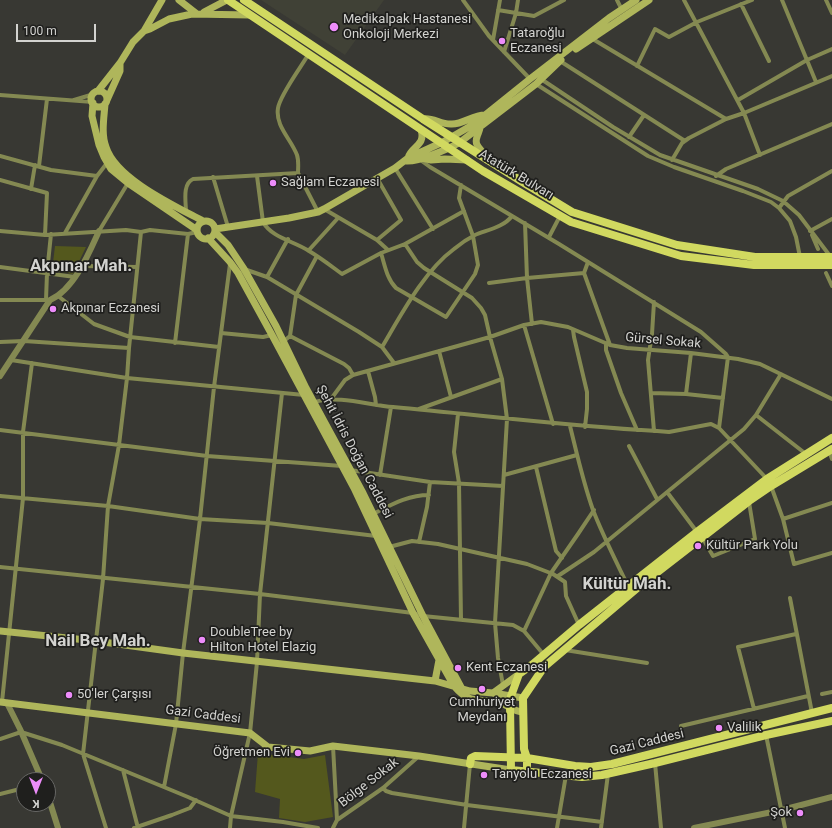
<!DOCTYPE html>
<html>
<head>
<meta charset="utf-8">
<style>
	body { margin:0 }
	#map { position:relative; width:832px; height:828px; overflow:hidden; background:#383833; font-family:Roboto,sans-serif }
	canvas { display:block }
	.north { position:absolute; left:16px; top:772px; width:40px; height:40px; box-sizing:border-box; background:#1f1f1d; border:1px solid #676765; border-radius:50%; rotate:180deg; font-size:11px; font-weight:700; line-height:16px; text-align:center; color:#d3d3d0 }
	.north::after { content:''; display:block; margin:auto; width:14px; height:18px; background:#ed8cfa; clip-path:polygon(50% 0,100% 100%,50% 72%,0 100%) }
	.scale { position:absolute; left:16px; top:24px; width:80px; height:18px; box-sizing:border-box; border:2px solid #d3d3d0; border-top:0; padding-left:5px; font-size:12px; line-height:14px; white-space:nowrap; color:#d3d3d0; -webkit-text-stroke:3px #1f1f1d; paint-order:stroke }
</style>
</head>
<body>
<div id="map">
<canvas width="832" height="828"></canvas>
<div class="north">K</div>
<div class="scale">100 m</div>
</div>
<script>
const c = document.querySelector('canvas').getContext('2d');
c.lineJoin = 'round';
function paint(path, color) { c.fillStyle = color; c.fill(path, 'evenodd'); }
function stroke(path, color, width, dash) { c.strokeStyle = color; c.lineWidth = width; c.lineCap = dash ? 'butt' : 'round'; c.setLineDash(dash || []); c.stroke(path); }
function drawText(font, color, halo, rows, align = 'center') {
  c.font = font + ' Roboto,sans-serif'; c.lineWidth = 3.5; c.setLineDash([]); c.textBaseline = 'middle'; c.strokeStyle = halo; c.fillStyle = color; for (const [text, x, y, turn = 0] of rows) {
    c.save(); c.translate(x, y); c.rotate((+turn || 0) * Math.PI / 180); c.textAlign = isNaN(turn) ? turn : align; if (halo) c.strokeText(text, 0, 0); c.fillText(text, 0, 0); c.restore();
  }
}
const built = new Path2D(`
	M261 0H384L345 55Z`);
const green = new Path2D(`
	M55 246 86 247 73 274 52 271Z
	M258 753 304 759 325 755 333 817 305 822 279 818 280 799 255 792Z`);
const minor = new Path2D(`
	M463 0 489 36 530 79
	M617 0 622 10
	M684 0 744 113 760 155
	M782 0 816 82
	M826 0 832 13
	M741 4 769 61
	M498 10 534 16 564 0
	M591 38 726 119
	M493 40 500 0
	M504 52 516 13 518 0
	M560 61 685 141
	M637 66 655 29 669 37 697 22 752 0
	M541 79 613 127 660 155 758 189 783 201 799 215 830 256
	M536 84 648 156 674 167 743 191 771 202 779 208 790 221 796 237 800 257
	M0 95 93 102
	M74 100 94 94
	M738 100 807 60 832 49
	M629 137 644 115
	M0 156 51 170 97 176
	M419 159 430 167 559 244 701 332 726 354 728 357 719 428
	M672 160 682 143 689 138 726 119 744 113 832 76
	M39 166 47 99
	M395 168 433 229
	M298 173C298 168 299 161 297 155 291 139 275 126 278 108 280 95 301 67 308 55
	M257 176 263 222C272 238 294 241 309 251 321 258 331 266 342 274L381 253 405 244 464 211
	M716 176 726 169 832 124
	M213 177 228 227
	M377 178 401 220 377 240
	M0 180 47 193 45 235
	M31 189 35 165
	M779 208 788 196 832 171
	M324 209 377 240 388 250
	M186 212C186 202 182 184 193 179L298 173 318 212
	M525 223 527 278 532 324
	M0 231 45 235 126 230 141 232 150 230 188 234 197 232
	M99 231 128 183
	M810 231 832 219
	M65 233 97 176 107 163
	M812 235 818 249
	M549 237 560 216
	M405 244 417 262 424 268 472 298 481 308 485 315 490 337 502 379 507 419 495 623 498 658 503 685
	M309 250 338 218
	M381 253C385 266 387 279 396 288L446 317 475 274 478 265 473 236 459 198 461 185
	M83 266 137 267
	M0 267 75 277
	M244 269 267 277 359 332 382 347 394 363
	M584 273 588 262
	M826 273 832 286
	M267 277 288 239
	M489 283 527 278 584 273 610 345
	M58 296 94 324 130 337 219 347
	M0 300H48
	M46 300 47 273 51 234
	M524 325 553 424
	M573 330 574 337 587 392V409L585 427
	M221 333 263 337 272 335
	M290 336 344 364 349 368 353 375
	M284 341 290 336 296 295 317 256
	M0 342 24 341 129 348
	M175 343 188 234
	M606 344V350L621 393 637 430
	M382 347C401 315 424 271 454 249 460 244 467 239 475 235 487 230 504 227 512 216
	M439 351 451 397
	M11 360 127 378 304 395
	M368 371 375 397 376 405
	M651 393 686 394 723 398
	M686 394 691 353
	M331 399 345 380 353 375 490 337 524 325 541 322 568 327 610 345 627 348 691 353 738 359 760 364 832 399
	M315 402C338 395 369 405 393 407 481 415 568 426 657 431L669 432 711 424 719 428 767 479
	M419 409 502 379
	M458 414 454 452 459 483 461 620
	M756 415 806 454
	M570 426C577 454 583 482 593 510 603 536 616 561 628 586
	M0 430 207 456 342 466
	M654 431 648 360 652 334 654 302
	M629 446 657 499
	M829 451 832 459
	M536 467 556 551 562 558
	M350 470 430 482 503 486
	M380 475 391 407
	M504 475 577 455
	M771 486 783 519 794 564 832 553
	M667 492 697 532
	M0 496 108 506 200 519 268 523 376 536
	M373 514C391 505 408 495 429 495
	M783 519 832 503
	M702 537 713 556 755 539 749 502
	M419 542 427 507 430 482
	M389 547 412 541 438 544 527 564 553 574 565 582 566 596 579 625
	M0 567 260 594 413 613 423 616 513 625 524 631 544 655
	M558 576 594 552 744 429 756 415 781 374
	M790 598 812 713
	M524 631 551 573 578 534 594 510
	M565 650 647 663
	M822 694 832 692
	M2 702 23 498V432L32 363
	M754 709 738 647 796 634
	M681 726 808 696
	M766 735 785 828
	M0 739 21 732 62 745 188 797 231 816 283 822 318 828
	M333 746 337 820
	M655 763 661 828
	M123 770 138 828
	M164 787 176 724 183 653 200 519 214 387 230 264
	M383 788 386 791 392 793 467 805 602 822
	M0 794 24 788
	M106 828 83 754 103 579 108 506 119 445 127 378 129 348 141 232
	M134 828 172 815 190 808 196 800
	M230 828 231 816 250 733 257 662 260 594 282 393
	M333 828 337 820 383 788 419 756
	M464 828 470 764
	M557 828 566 775
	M601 828 608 774`);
const tertiary = new Path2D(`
	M0 376 50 300C74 290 89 253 99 231
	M7 703 20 729 42 780
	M48 796 58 828
	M694 828 782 810 832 797`);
const secondary = new Path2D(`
	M179 0 197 14
	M204 12 227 0
	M144 31 162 0
	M576 49 649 0
	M98 91 120 63 133 42 144 31 150 29 169 19 192 14 250 15
	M91 99a8 8 0 1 1 16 0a8 8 0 1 1-16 0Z
	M107 100 120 71V63
	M93 103 92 116 99 145 104 157 111 169 128 183 197 230
	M105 104C104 118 101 134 106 147 116 179 175 206 203 221
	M423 119C433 117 441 125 452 124 464 124 474 114 486 115
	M480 127C480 131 478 133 477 137 473 147 485 151 487 160
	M408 158C411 146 426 146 421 130
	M422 158 431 160 445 159 467 160
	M406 161C419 162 448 149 459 143L536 84 561 60
	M197 230a9 9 0 1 1 18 0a9 9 0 1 1-18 0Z
	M215 229 289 218 318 212 324 209 395 168 408 158 443 142 474 124 530 79 609 18 636 0
	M215 232 228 245 244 269 276 326 306 388 363 493 423 616 462 689
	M208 238 230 262 238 273 272 335 354 488 413 613 454 686C471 706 478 697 500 703 509 705 512 711 523 712
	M0 631 96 641 183 653 435 681 470 691 493 693 523 698
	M435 681 439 660
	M493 693 519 674
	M0 702 250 733 268 747 310 751 333 746 419 756 511 770`);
const primary = new Path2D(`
	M228 0 483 171 571 222 681 256 754 265H832
	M244 0 423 119 521 181 572 212 677 245 755 257H832
	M832 438 767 479 697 532 579 625 533 664 519 674 511 696 510 705 511 770 582 777 602 775 655 763 766 735 832 721
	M470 764 471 758 475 756 527 758 575 766 591 767 612 764 832 708
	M527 772V758L524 749 523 698 544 667 642 584 749 501 771 486 832 449`);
const markers = [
	[334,27,5,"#ed8cfa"],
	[502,41,4,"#ed8cfa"],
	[273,183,4,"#ed8cfa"],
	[53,309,4,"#ed8cfa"],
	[698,546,4,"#ed8cfa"],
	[202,640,4,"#ed8cfa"],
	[458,668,4,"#ed8cfa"],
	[482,689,4,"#ed8cfa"],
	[69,695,4,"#ed8cfa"],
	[719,728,4,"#ed8cfa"],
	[298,753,4,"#ed8cfa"],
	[484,775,4,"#ed8cfa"],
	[800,813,4,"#ed8cfa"]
];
const poiNames = [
	["Medikalpak Hastanesi",343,20],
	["Onkoloji Merkezi",343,35],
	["Tataroğlu",510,34],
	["Eczanesi",510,49],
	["Sağlam Eczanesi",281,183],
	["Akpınar Eczanesi",61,309],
	["Kültür Park Yolu",706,546],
	["DoubleTree by",210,633],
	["Hilton Hotel Elazig",210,648],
	["Kent Eczanesi",466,668],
	["50'ler Çarşısı",77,695],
	["Cumhuriyet",482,703,"center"],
	["Meydanı",482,718,"center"],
	["Valilik",727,728],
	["Öğretmen Evi",290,753,"right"],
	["Tanyolu Eczanesi",492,775],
	["Şok",792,813,"right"]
];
const streetNames = [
	["Atatürk Bulvarı",516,175,31],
	["Gürsel Sokak",663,341,5],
	["Şehit İdris Doğan Caddesi",354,452,62],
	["Gazi Caddesi",203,715,7],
	["Gazi Caddesi",647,743,-14],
	["Bölge Sokak",369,783,-38]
];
const districtNames = [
	["Akpınar Mah.",81,267],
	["Kültür Mah.",627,585],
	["Nail Bey Mah.",98,642]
];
paint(built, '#404136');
paint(green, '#54581d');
stroke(minor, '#848952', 4);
stroke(tertiary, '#848952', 6);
stroke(secondary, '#afb65b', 7);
stroke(primary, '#d1d960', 8);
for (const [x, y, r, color] of markers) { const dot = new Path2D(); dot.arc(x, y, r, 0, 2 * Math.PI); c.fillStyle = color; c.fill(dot); stroke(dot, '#1f1f1d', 1.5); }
drawText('13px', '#d3d3d0', '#1f1f1d', poiNames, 'left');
drawText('13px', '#d3d3d0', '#1f1f1d', streetNames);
drawText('bold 17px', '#d3d3d0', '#1f1f1d', districtNames);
</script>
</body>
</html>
